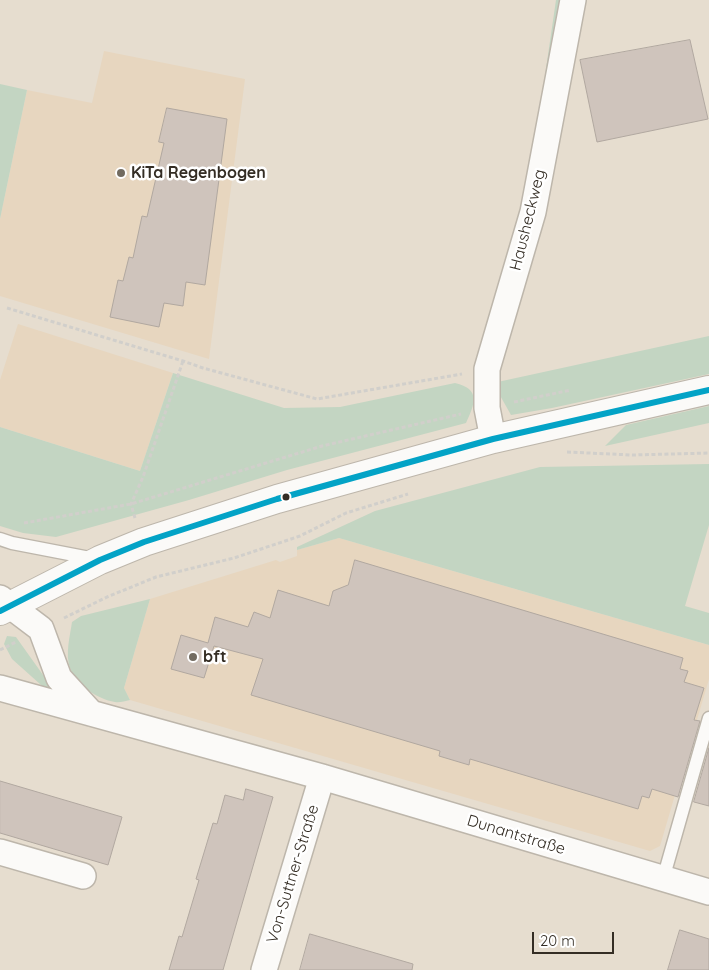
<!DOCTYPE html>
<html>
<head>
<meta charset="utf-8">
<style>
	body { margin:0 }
	#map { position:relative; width:709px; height:970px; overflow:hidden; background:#e6ddcf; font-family:Quicksand,sans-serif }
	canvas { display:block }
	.scale { position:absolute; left:532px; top:932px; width:82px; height:22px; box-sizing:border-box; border:2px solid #342d24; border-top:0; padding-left:6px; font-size:15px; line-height:18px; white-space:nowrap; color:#342d24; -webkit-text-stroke:4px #fff; paint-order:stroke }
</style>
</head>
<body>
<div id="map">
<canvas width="709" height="970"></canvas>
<div class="scale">20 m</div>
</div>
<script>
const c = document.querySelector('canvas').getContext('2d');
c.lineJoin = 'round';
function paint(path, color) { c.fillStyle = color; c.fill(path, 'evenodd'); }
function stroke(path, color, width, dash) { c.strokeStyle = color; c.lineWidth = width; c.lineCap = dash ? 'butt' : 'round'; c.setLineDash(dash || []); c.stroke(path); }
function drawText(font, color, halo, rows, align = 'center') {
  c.font = font + ' Quicksand,sans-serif'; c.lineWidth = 5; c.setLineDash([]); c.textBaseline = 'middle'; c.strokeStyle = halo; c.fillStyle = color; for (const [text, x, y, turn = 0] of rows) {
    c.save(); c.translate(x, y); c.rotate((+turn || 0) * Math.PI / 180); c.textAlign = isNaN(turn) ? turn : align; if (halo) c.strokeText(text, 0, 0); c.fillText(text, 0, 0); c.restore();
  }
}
const built = new Path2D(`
	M104 51 245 79 209 359 0 296V219L27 90 92 103Z
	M18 324 173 373 140 471 0 427V380Z
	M339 538 709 645V679L660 846 650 851 130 700 124 688 150 599 276 560 280 562 297 556V550Z`);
const green = new Path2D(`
	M556 0H565L534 151Z
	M0 84 27 90 0 219Z
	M709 336V374L552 408 511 415 493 383Z
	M173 373 284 408 340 407 455 383C481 389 475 404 466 423L287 470 189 500 56 537 23 533 0 526V427L140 471Z
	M709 406V423L605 446 626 425Z
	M709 464V525L685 606 709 613V645L339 538 297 550V547L375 511 540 467Z
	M150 599 124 688 130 700C125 701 119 703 115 702 97 699 77 685 70 668 65 654 70 636 72 622L81 616Z
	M7 636 16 637 53 689 50 693 12 659 4 644Z`);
const building = new Path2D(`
	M690 40 708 119 597 142 580 60Z
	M167 108 227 119 205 285 186 282 183 306 164 303 159 327 110 317 118 280 123 281 129 257 133 258 142 216 147 217 164 143 159 142Z
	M355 560 683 658 680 669 688 671 684 682 704 688 694 720 700 721 678 797 652 789 649 798 642 796 638 809 470 759 469 765 439 756 440 751 251 695 263 659 214 646 204 678 171 669 181 635 208 643 215 617 248 627 254 612 270 618 278 590 329 606 333 591 348 585Z
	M709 748V806L694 802Z
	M0 781 122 817 108 865 0 833Z
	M246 789 273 797 223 970H169L179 936 182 937 199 880 196 879 213 823 217 824 225 795 243 800Z
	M680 930 709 939V970H668Z
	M310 934 413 964 412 970H300Z`);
const path = new Path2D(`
	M7 308 183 361 203 368 317 399 462 374
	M514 402 571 390
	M567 452 632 455 709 453
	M135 518 131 504 143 477 183 361
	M24 523 131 504 322 446 461 414
	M64 618 107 597 156 577 234 558 300 536 346 513 408 494
	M0 650 16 642`);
const lane = new Path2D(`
	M0 539 12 543 95 559
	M663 879 709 718`);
const street = new Path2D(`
	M493 439 487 408V369L533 212 573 0
	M0 598 41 629 59 678 91 713
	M0 688 322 777 709 892
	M0 852 83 876
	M264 970 322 777`);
const secondary = new Path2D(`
	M0 611 100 560 144 542 277 499 493 439 709 390`);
const bus1 = new Path2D(`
	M0 611 100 560 144 542 277 499 493 439 709 390`);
const markers = [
	[121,173,5,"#726b60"],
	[286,497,4.5,"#342d24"],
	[193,657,5,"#726b60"]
];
const poiNames = [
	["KiTa Regenbogen",131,173],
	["bft",203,657]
];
const streetNames = [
	["Hausheckweg",528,220,-76],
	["Dunantstraße",516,835,17],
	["Von-Suttner-Straße",293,874,-73]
];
paint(built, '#e7d6bf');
paint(green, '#c3d5c2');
paint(building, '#cfc4bc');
stroke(building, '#b1a8a0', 1);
stroke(lane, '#bdb6ab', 15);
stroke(street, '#bdb6ab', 28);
stroke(secondary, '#bdb6ab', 30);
stroke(path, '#d1cfcb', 3, [4, 2.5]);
stroke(lane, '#fbfaf8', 12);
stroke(street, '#fbfaf8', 25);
stroke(secondary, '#fbfaf8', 28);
stroke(bus1, '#03a3c6', 6);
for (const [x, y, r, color] of markers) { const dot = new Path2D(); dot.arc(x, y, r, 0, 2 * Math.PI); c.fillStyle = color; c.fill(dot); stroke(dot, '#fff', 2); }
drawText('bold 16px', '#342d24', '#fff', poiNames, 'left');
drawText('16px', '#342d24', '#fff', streetNames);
</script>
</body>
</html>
